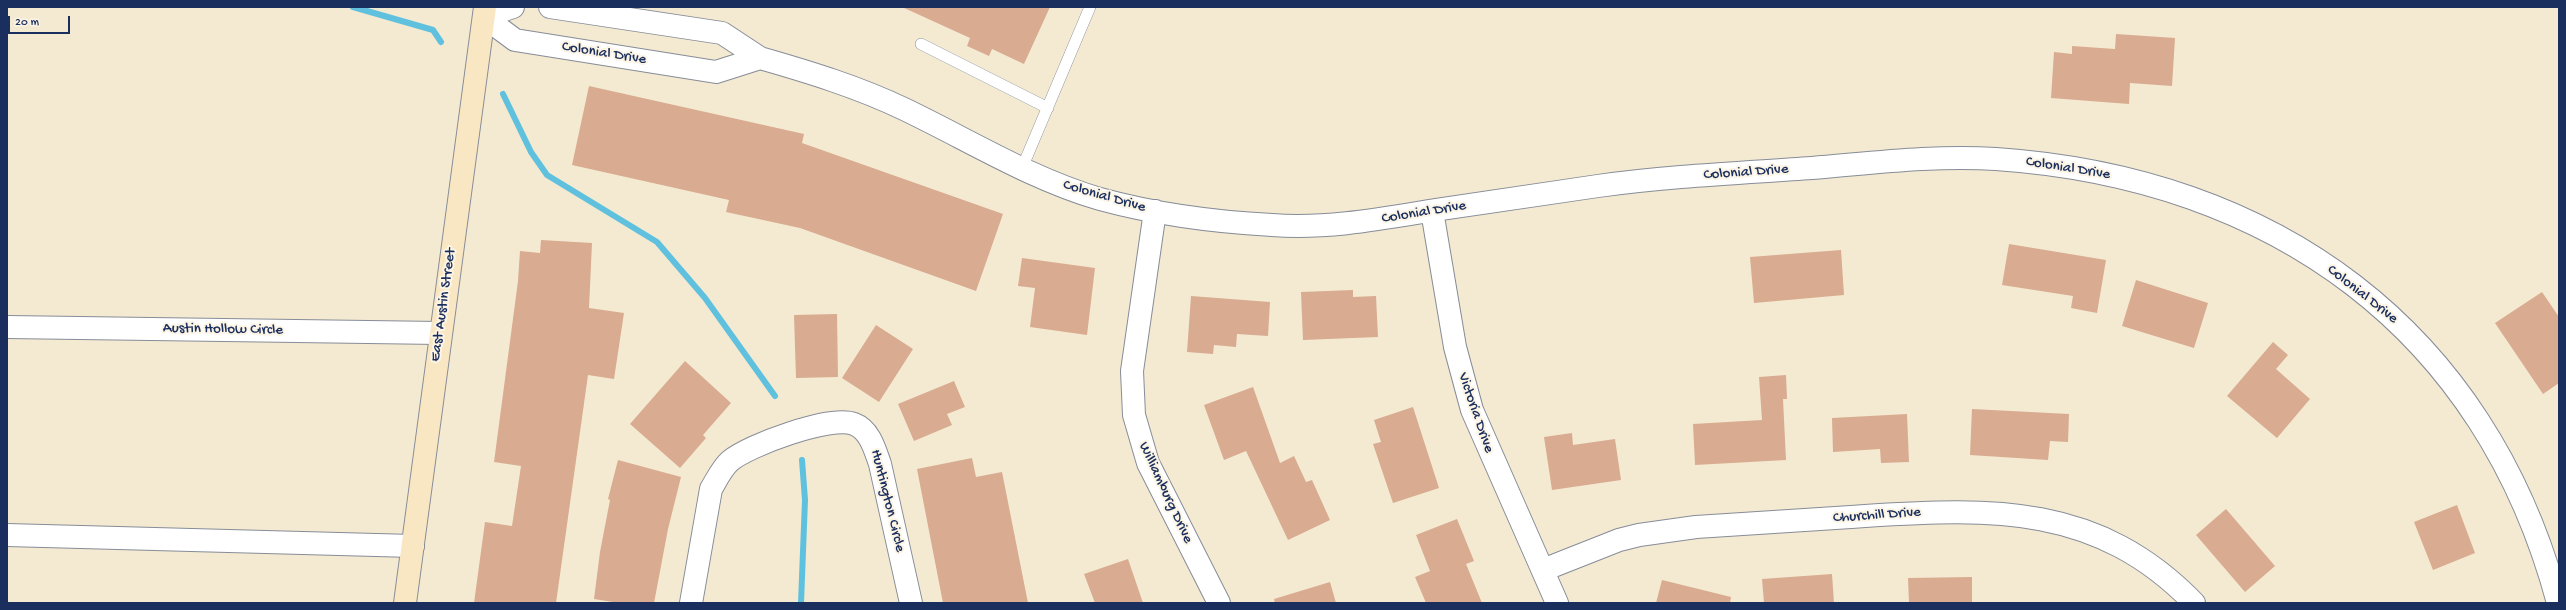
<!DOCTYPE html>
<html>
<head>
<meta charset="utf-8">
<style>
	body { margin:0 }
	#map { position:relative; width:2566px; height:610px; overflow:hidden; background:#f3ead1; font-family:"Gochi Hand",sans-serif }
	canvas { display:block }
	.frame { position:absolute; inset:0; border:8px solid #1b2f5e; pointer-events:none }
	.scale { position:absolute; left:8px; top:16px; width:62px; height:18px; box-sizing:border-box; border:2px solid #1b2f5e; border-top:0; padding-left:5px; font-size:12px; line-height:14px; white-space:nowrap; color:#1b2f5e; -webkit-text-stroke:3px #fcf5e5; paint-order:stroke }
</style>
</head>
<body>
<div id="map">
<canvas width="2566" height="610"></canvas>
<div class="frame"></div>
<div class="scale">20 m</div>
</div>
<script>
const c = document.querySelector('canvas').getContext('2d');
c.lineJoin = 'round';
function stroke(path, color, width, dash) { c.strokeStyle = color; c.lineWidth = width; c.lineCap = dash ? 'butt' : 'round'; c.setLineDash(dash || []); c.stroke(path); }
function paint(path, color) { c.fillStyle = color; c.fill(path, 'evenodd'); }
function drawText(font, color, halo, rows, align = 'center') {
  c.font = font + ' "Gochi Hand",sans-serif'; c.lineWidth = 4; c.setLineDash([]); c.textBaseline = 'middle'; c.strokeStyle = halo; c.fillStyle = color; for (const [text, x, y, turn = 0] of rows) {
    c.save(); c.translate(x, y); c.rotate((+turn || 0) * Math.PI / 180); c.textAlign = isNaN(turn) ? turn : align; if (halo) c.strokeText(text, 0, 0); c.fillText(text, 0, 0); c.restore();
  }
}
const stream = new Path2D(`
	M353 7 433 30 441 42
	M503 94 531 152 547 175 657 242 705 298 775 396
	M801 603 805 500 802 460`);
const building = new Path2D(`
	M902 7H1050L1024 64 992 49 989 56 967 46 970 38Z
	M2116 34 2175 38 2172 86 2130 83 2129 104 2051 98 2054 52 2072 54V46L2115 49Z
	M589 86 804 134 802 143 1003 214 976 291 800 228 726 212 729 200 572 165Z
	M541 240 592 243 589 308 624 313 614 379 588 375 556 603H474L485 522 512 526 521 466 494 462 518 281 520 251 540 253Z
	M2009 244 2106 260 2097 313 2071 308 2073 296 2002 285Z
	M1841 250 1844 295 1754 303 1750 257Z
	M1022 258 1095 268 1087 335 1030 327 1035 288 1018 286Z
	M2136 280 2208 303 2194 348 2122 326Z
	M1353 290V297L1376 296 1378 337 1303 340 1301 292Z
	M2542 292 2559 317V383L2543 394 2495 323Z
	M1191 296 1270 302 1268 336 1237 334 1236 347 1214 345 1213 354 1187 352Z
	M837 314 838 377 796 378 794 315Z
	M876 325 913 349 879 402 842 378Z
	M2273 342 2288 355 2276 369 2310 399 2277 438 2227 396Z
	M685 361 731 403 703 435 706 438 680 468 630 424Z
	M1786 375 1787 399H1783L1786 460 1695 465 1693 424 1762 420 1759 377Z
	M954 381 965 407 947 414 952 425 914 441 898 404Z
	M1253 387 1280 463 1294 456 1306 482 1312 480 1330 520 1288 540 1246 451 1224 460 1204 405Z
	M1413 407 1439 488 1393 503 1373 444 1381 442 1374 420Z
	M1972 409 2069 414 2068 442 2050 441 2048 460 1970 455Z
	M1907 414 1909 462 1881 463 1880 449 1833 452 1832 418Z
	M1572 433 1573 445 1615 439 1621 480 1552 490 1544 437Z
	M972 458 976 477 1002 472 1028 603H943L917 469Z
	M618 460 681 477 668 529 654 603H619L594 599 600 552 610 500 608 499Z
	M2457 505 2475 553 2433 570 2414 522Z
	M2226 509 2275 566 2245 592 2196 535Z
	M1457 519 1474 561 1466 564 1482 603H1426L1415 577 1430 571 1416 535Z
	M1128 559 1143 603H1095L1084 574Z
	M1832 574 1834 603H1764L1762 579Z
	M1972 577V603H1909L1908 578Z
	M1662 580 1731 597 1730 603H1656Z
	M1330 582 1336 603H1275L1274 599Z`);
const lane = new Path2D(`
	M921 44 1048 108
	M1022 168 1090 7`);
const street = new Path2D(`
	M484 17 515 40 716 72 760 58 722 33 550 7
	M484 17 513 7
	M760 58C809 72 858 87 904 109 969 140 1031 179 1100 199 1155 214 1215 222 1272 225 1328 229 1380 219 1435 210 1489 202 1543 194 1598 186 1669 176 1741 173 1812 168 1873 163 1935 155 1996 159 2274 178 2485 329 2558 603
	M1155 211 1132 371 1134 415 1148 463 1219 603
	M1432 211 1455 347 1472 410 1557 603
	M7 327 440 333
	M7 535 413 546
	M1543 570 1619 540 1639 535 1696 527C1753 523 1809 520 1865 516 1993 508 2098 504 2194 603
	M691 603 711 489C717 479 722 468 730 461 749 445 831 415 854 424 870 430 875 450 880 464L911 603`);
const secondary = new Path2D(`
	M405 603 485 7`);
const streetNames = [
	["Colonial Drive",604,54,9],
	["Colonial Drive",2068,169,9],
	["Colonial Drive",1746,173,-4],
	["Colonial Drive",1104,197,16],
	["Colonial Drive",1424,213,-9],
	["Colonial Drive",2362,295,38],
	["East Austin Street",444,305,-82],
	["Austin Hollow Circle",223,330,1],
	["Victoria Drive",1475,413,71],
	["Williamburg Drive",1165,493,65],
	["Huntington Circle",887,501,76],
	["Churchill Drive",1877,516,-4]
];
stroke(stream, '#60c1de', 6);
paint(building, '#d9ab91');
stroke(lane, '#878c98', 12);
stroke(street, '#878c98', 24);
stroke(secondary, '#878c98', 24);
stroke(lane, '#fff', 11);
stroke(street, '#fff', 22);
stroke(secondary, '#f9e7c3', 22);
drawText('15px', '#1b2f5e', '#fcf5e5', streetNames);
</script>
</body>
</html>
